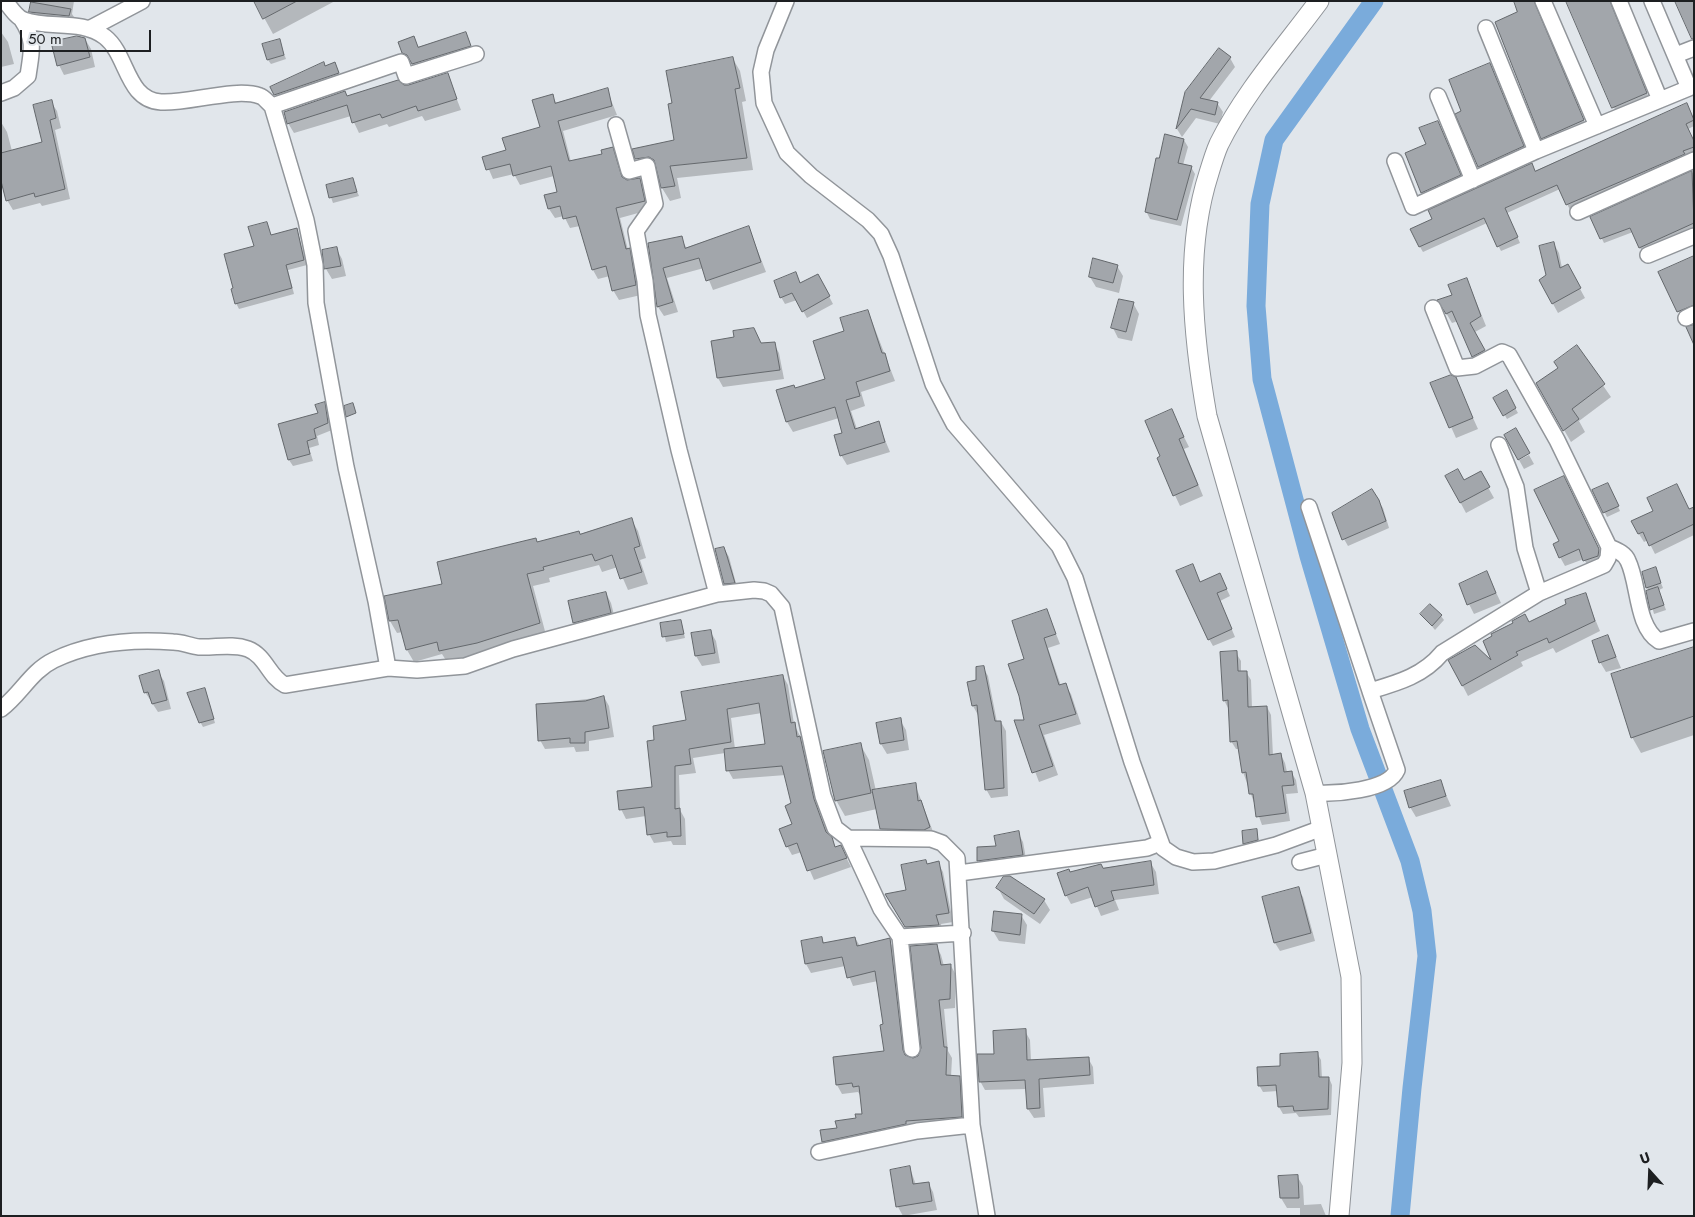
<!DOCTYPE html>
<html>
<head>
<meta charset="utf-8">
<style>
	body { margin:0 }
	#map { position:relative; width:1695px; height:1217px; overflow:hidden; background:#e1e6eb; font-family:Jost,sans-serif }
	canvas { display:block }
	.frame { position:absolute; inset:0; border:2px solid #1d1f21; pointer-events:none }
	.north { position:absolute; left:1625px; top:1147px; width:50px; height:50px; -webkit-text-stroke:4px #e1e6eb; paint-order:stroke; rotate:340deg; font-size:14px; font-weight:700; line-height:20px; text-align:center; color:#1d1f21 }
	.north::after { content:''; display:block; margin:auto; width:18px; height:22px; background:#1d1f21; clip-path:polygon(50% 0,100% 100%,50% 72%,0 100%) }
	.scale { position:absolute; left:20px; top:30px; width:131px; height:22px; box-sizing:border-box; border:2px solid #1d1f21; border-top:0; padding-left:6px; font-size:15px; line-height:18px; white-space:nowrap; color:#1d1f21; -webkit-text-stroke:4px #e1e6eb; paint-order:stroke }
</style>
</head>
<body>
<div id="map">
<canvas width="1695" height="1217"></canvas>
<div class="frame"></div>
<div class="north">U</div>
<div class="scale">50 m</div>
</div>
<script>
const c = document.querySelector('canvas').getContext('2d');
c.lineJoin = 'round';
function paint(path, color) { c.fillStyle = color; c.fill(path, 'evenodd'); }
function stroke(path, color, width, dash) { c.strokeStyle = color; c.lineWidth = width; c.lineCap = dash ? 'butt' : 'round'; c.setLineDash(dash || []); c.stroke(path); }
const shadow = new Path2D(`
	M32 1H74L72 14 76 20 36 22 30 11Z
	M255 1H335L273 34Z
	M1515 1H1536V11L1586 125 1545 143Z
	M1568 1H1614L1612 10 1649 98 1616 112Z
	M1 32 8 42 14 64 1 67Z
	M465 34 474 53 417 71 403 52 414 38 419 48Z
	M85 39 91 49 95 67 64 75 59 65Z
	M279 40 286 59 271 64 268 60Z
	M1230 58 1235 67 1209 101 1217 103 1223 112 1220 124 1196 118 1182 137 1177 129 1186 92Z
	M733 59 740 71 746 101 742 102 753 170 677 178 681 198 670 201 662 188 658 169 644 172 634 150 675 141 674 104Z
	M334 63 343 82 280 103 275 94Z
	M1492 69 1526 151 1482 171 1457 114 1463 112Z
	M447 74 461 110 425 121 422 116 389 127 387 124 359 133 351 116 294 133 288 123 348 98 409 86Z
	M607 90 617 115 563 131 571 162 604 155 612 149 624 180 639 179 645 189 649 210 620 218 628 250 635 259 641 295 619 300 613 290 610 276 598 279 593 270 580 226 570 228 564 216 555 218 549 209 558 193 554 176 520 185 514 174 493 179 484 158 507 151 541 128 552 96 557 104Z
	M51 102 57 111 61 128 55 130 70 199 42 206 40 203 13 210 7 200 1 177V122L7 132 12 151 44 143Z
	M1690 110 1694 119V126L1688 129 1694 142V156L1570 210 1560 189 1507 213 1520 243 1501 251 1487 223 1423 252 1420 247 1412 229 1535 172Z
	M1440 127 1462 180 1424 197 1406 154 1428 145Z
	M1184 140 1188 147 1183 165 1191 167 1195 174 1181 226 1150 219 1146 211 1160 160Z
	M1694 172V228L1642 252 1633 232 1604 243 1592 218Z
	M352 179 359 196 333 203 327 186Z
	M266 224 272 236 297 229 307 265 288 270 294 294 239 309 236 303 255 247Z
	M749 228 766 272 713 290 704 268 667 278 678 312 664 316 658 307 649 244 681 238 687 249Z
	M1554 244 1559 253 1562 268 1567 265 1585 298 1558 313 1540 280 1548 276Z
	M336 248 342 259 346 276 332 279 326 269 323 251Z
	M1694 257V311L1681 316 1660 273Z
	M1117 266 1123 276 1119 293 1096 287 1090 277Z
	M1467 279 1486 326 1475 332 1489 360 1478 366 1458 321 1452 323 1439 301 1453 296Z
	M799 281 801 284 822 283 833 304 807 318 797 300 785 304 781 297Z
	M1133 303 1139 314 1132 341 1118 338 1113 328Z
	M868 311 895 381 861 392 865 406 851 411 857 429 878 423 890 452 847 465 841 455 844 434 839 418 793 432 787 422 777 391 795 390 827 380 846 332Z
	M761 344H774L779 353 784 379 723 387 718 378Z
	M1576 347 1611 397 1579 421 1585 432 1571 442 1537 383 1559 369Z
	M1455 378 1478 429 1456 438 1432 384Z
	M1506 392 1518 413 1507 419 1495 398Z
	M324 403 328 410 332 430 317 436 319 445 309 448 313 461 293 466 289 460 320 414Z
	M1171 411 1189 447 1184 449 1203 496 1180 506 1158 459 1162 457Z
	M1529 455 1534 464 1524 469 1519 460Z
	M1480 473 1494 498 1466 513 1447 477 1464 482Z
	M1569 487 1604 559 1590 570 1584 559 1565 566 1560 557Z
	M1610 489 1620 511 1607 517 1594 491Z
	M1372 491 1383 508 1389 528 1348 546 1344 539Z
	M1694 508V535L1655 554 1648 540 1644 542 1639 534Z
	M631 519 638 531 646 558 640 560 648 584 628 590 618 567 602 572 599 565 549 578 550 582 533 586 546 635 515 645 447 662 442 654 414 662 407 650 403 632 397 633 390 621 386 597 444 585 537 543 580 535Z
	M724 548 729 557 738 591 730 592 725 583Z
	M1655 568 1663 588 1659 590 1666 610 1654 614 1643 572Z
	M1196 573 1201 583 1220 575 1230 596 1220 601 1235 637 1213 646 1209 639Z
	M1487 573 1501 603 1474 614 1469 604Z
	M606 593 611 603 616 623 580 633 574 623Z
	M1585 595 1600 631 1556 653 1553 648 1521 662 1523 666 1468 696 1450 661 1494 665 1529 624Z
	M1047 611 1060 644 1048 648 1061 686 1065 685 1071 694 1081 724 1044 735 1058 775 1039 782 1016 721H1026L1020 695 1026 659Z
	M1422 614 1441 616 1444 620 1435 630Z
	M681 621 685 638 666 642 662 624Z
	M710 631 716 641 720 663 702 666 696 656 693 634Z
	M1608 637 1621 668 1606 672 1600 662Z
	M1694 648V735L1641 753 1632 737Z
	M1236 653 1241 661V672H1246L1251 680 1252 708 1267 707 1271 715 1273 756 1281 755 1285 763 1287 772H1291L1296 780 1298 793 1286 794 1290 821 1262 825 1243 772 1240 749H1236L1231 741 1228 708 1224 700Z
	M983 667 988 676 997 722H1001L1006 731 1008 796 991 798 986 789 978 715 973 706 968 683 978 681Z
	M158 672 164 681 171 709 158 712 145 692Z
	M783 676 788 685 794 724 805 746 819 810 829 836 836 848 845 855 851 867 814 880 802 852 792 855 787 846 793 825V804L786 775 733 779 728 770 725 753 693 758 696 773 679 775 680 810 685 819 686 845H673L671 841 654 843 649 834 646 816 626 819 621 809 654 788 656 741 688 721ZM762 713 767 745 735 749 731 718Z
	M205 689 215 723 203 727 192 707 189 694Z
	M604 697 609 706 614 737 589 741V751L576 752 574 747 545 749 540 740 537 705Z
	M900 720 906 730 909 750 887 754 881 744Z
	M860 744 869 760 876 791 915 784 935 837 886 838 881 829 877 809 845 816 836 800Z
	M1440 781 1451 806 1416 817 1410 807Z
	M1256 830 1260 845 1247 848 1245 843Z
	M1018 833 1023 842 1027 864 984 869 978 860Z
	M926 862 928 865 938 863 943 872 953 922 941 924 943 934 911 936 886 895 908 891Z
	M1150 862 1156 872 1159 894 1115 900 1119 910 1101 916 1093 897 1071 904 1066 895 1070 873Z
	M998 888 1044 900 1050 910 1040 924 1004 899Z
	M1298 889 1303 897 1315 941 1280 951 1275 943 1264 898Z
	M1021 915 1027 925 1025 944 999 941 993 931Z
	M821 938 825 944 855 938 860 946 889 940 894 949 908 1059 919 1057 923 1048 936 945 941 955 944 966H951L956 975 955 1008 944 1009 948 1051 952 1058 951 1077H959L964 1086 967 1126 828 1151 823 1141 838 1129 863 1115 861 1096 858 1092 842 1094 837 1085 885 1052 884 1025 878 981 853 986 845 966 811 973 806 964Z
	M1025 1031 1030 1040 1031 1061 1088 1058 1093 1067 1094 1084 1043 1088 1045 1117 1034 1118 1028 1109 1027 1089 985 1090 980 1081 995 1055Z
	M1317 1053 1321 1060 1322 1079 1329 1078 1332 1085 1331 1115 1299 1117 1296 1113 1283 1114 1279 1107 1278 1091 1263 1092 1259 1085 1282 1068Z
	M910 1168 916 1185 928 1183 933 1192 937 1210 903 1216 898 1207 892 1171Z
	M1297 1176 1303 1186 1304 1205 1321 1204 1326 1216H1300V1208H1287L1281 1198 1280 1177Z`);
const canal = new Path2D(`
	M1374 1 1274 140 1260 204 1256 306 1262 379 1309 556 1360 729 1410 861 1422 911 1427 956 1412 1088 1400 1216`);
const building = new Path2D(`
	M254 1H297L263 19Z
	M1514 1H1534L1584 120 1541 139 1495 22 1517 12Z
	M1566 1H1610L1647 93 1612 108Z
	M1675 1H1694V39H1692Z
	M31 2 71 9 69 16 29 12Z
	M466 32 471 46 412 64 407 55 402 53 398 42 414 36 418 47Z
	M77 36 85 38 90 57 57 66 51 42Z
	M280 39 284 55 267 60 262 44Z
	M1219 48 1231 57 1200 98 1218 102 1215 115 1191 109 1176 129 1185 92Z
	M733 57 740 88 735 89 747 158 670 166 675 186 661 188 654 160 649 157 635 159 632 149 674 140 668 104 672 103 666 71Z
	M324 62 325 66 335 62 339 73 274 95 270 87Z
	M1490 63 1524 146 1478 167 1455 114 1461 111 1449 80Z
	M448 73 457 99 418 111 416 106 382 118 380 114 352 123 347 105 287 124 284 112 345 91 347 96 398 80 404 85H408Z
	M608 88 612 106 558 121 569 161 602 154 601 150 613 147 622 177 627 180 640 178 645 201 616 208 626 249 630 248 636 285 612 291 606 266 592 270 576 216 563 219 560 206 548 209 544 195 557 192 551 166 513 176 510 164 486 170 482 157 506 150 502 138 540 127 532 100 553 94 555 103Z
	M52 100 56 118 50 120 65 189 35 197 34 193 6 201 1 181V153L42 142 33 105Z
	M1687 103 1694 120 1686 124 1694 141V147L1683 151 1685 154 1566 205 1557 185 1505 208 1518 237 1497 247 1484 218 1419 247 1410 229 1432 219 1428 210 1532 163 1535 171Z
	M1438 121 1461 175 1421 193 1405 153 1426 144 1419 128Z
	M1165 134 1184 139 1178 163 1192 166 1177 220 1145 212 1156 158H1159Z
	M1692 171 1694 223 1639 248 1630 228 1600 239 1590 217Z
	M353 178 357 192 329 198 326 185Z
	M267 222 271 235 297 228 304 260 286 265 292 288 235 304 231 289 233 288 224 254 254 246 248 227Z
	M749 226 761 262 706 281 699 258 663 268 673 302 657 307 648 243 682 236 685 248Z
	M1554 242 1560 268 1568 264 1581 288 1552 304 1539 280 1546 275 1539 246Z
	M337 247 341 266 324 269 322 250Z
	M1694 256V305L1677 312 1658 272Z
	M1093 258 1118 265 1113 283 1089 277Z
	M796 272 800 283 818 274 830 296 802 312 792 293 780 298 774 281Z
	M1467 278 1481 316 1470 323 1485 350 1472 357 1452 311 1446 314 1437 300 1452 295 1448 285Z
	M1119 299 1134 302 1126 332 1111 328Z
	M868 310 882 353H885L890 371 856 382 860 396 846 400 855 429 879 421 885 442 840 456 834 435 842 433 835 407 786 422 776 390 794 385 795 388 825 379 813 341 844 331 840 318Z
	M1694 325V345L1686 327Z
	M754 328 761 343 775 342 780 370 717 378 711 341 734 337 733 331Z
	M1577 345 1605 384 1572 409 1579 419 1563 431 1536 383 1558 368 1554 362Z
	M1451 375 1456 377 1473 418 1449 428 1430 383Z
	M1507 390 1516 408 1503 416 1493 398Z
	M325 402 328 423 314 429 316 438 307 441 310 454 288 460 278 424 318 413 315 405Z
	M353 403 356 413 346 417 344 406Z
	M1172 409 1184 437 1179 439 1198 485 1173 496 1157 458 1160 456 1145 421Z
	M1516 428 1530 453 1518 460 1504 435Z
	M1458 469 1464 480 1481 471 1490 487 1460 503 1445 476Z
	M1564 476 1599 549 1598 556 1583 561 1579 549 1559 558 1553 544 1559 541 1534 490Z
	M1608 483 1619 506 1603 513 1592 490Z
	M1677 484 1689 509 1694 507V524L1649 546 1643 532 1638 534 1631 521 1653 511 1647 498Z
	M1372 489 1379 500 1386 521 1342 540 1332 513Z
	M632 518 640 546 634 548 642 572 620 579 612 555 595 561 592 554 543 567 544 570 527 574 540 623 477 643 439 651 437 642 406 650 398 620 389 621 384 596 442 584 437 562 536 538 537 542 579 531 580 534Z
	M724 547 727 556 735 583 724 584 715 549Z
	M1193 564 1200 582 1220 573 1227 589 1217 593 1232 629 1208 640 1176 571Z
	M1656 567 1661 583 1646 588 1642 572Z
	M1487 571 1496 593 1467 605 1459 584Z
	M1658 587 1664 605 1650 610 1646 591Z
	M606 592 611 613 573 623 568 601Z
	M1586 593 1595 621 1549 643 1547 638 1516 652 1518 655 1462 686 1448 660 1475 645 1491 660 1483 641 1492 636 1491 634 1513 623 1512 621 1525 614 1529 622 1566 604 1565 600Z
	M1430 604 1442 615 1432 626 1420 614Z
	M1047 609 1056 634 1044 638 1059 685 1066 683 1076 714 1039 725 1053 766 1032 773 1014 720H1024L1019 696 1008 664 1024 659 1012 621Z
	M681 620 684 634 662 637 660 623Z
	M711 630 715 653 695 656 691 633Z
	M1608 635 1616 657 1599 663 1592 641Z
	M1694 647V716L1631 738 1611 674Z
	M1237 651 1238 671H1247L1248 707 1267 706 1269 755 1281 753 1284 772 1292 771 1294 785 1282 786 1286 813 1256 817 1253 794H1249L1246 772 1242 773 1237 741 1230 742 1228 700 1223 701 1220 652Z
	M984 666 995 721H1001L1004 788 985 790 977 705 972 706 967 682 976 680V667Z
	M159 670 167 700 152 704 148 692 144 693 139 676Z
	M783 675 791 723 795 722 797 737 800 736 814 799 826 832 832 837 835 847 841 845 847 858 807 871 797 843 786 847 779 829 792 824 785 806 791 803 782 766 726 771 724 749 765 744 759 703 727 709 731 742 689 749 691 764 675 766V809L680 808 681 836 667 837V832L647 835 644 807 619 810 617 791 652 787 647 741 654 740 653 726 686 720 681 692Z
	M205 688 214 719 199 723 187 693Z
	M604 696 609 728 585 732V743H570V738L538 741 536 704 585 701Z
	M901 718 904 740 880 744 876 723Z
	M861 743 871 793 835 801 823 751Z
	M1441 780 1446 796 1409 808 1404 791Z
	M916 783 918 801 921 800 930 827 924 830 880 829 872 790Z
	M1257 829 1258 840 1243 844 1242 831Z
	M1019 831 1023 855 977 861V847L996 846 994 836Z
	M926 860 927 864 939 861 949 913 936 915 939 925 905 927 885 894 906 890 901 865Z
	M1151 861 1154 885 1111 891 1114 900 1095 907 1088 887 1065 896 1057 873 1069 869 1070 872 1101 864 1103 868Z
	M1004 876H1010L1045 899 1034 914 996 888Z
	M1299 887 1311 933 1274 943 1262 897Z
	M994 911 1022 914 1020 935 992 931Z
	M822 937 823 943 855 937 857 946 890 938 903 1050 905 1055 913 1058 918 1056 921 1048 910 946 937 944 941 965 951 964 950 999 939 1000 944 1047H947L946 1075 960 1076 962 1117 906 1121V1124L822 1142 820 1130 837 1128 835 1121 856 1118 855 1114H862L859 1086 853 1087 852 1083 836 1085 833 1057 884 1051 880 1025 883 1024 875 971 847 978 842 957 805 964 801 941Z
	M1026 1029 1027 1060 1089 1057 1090 1075 1039 1079 1040 1108 1027 1109 1025 1080 979 1082 977 1054H994L993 1031Z
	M1318 1052 1319 1077H1329L1328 1109 1294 1111 1293 1106 1278 1107 1276 1085 1258 1086 1257 1067 1280 1066V1054Z
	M910 1166 913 1184 929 1182 932 1201 896 1207 890 1170Z
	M1298 1175 1299 1198H1280L1278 1176Z`);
const minor = new Path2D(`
	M5 1C10 7 17 18 24 20 49 29 82 19 105 37 128 55 126 100 161 102 188 104 235 87 260 96 264 97 268 103 272 106L306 220 315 265 316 303 346 467 376 601 388 668
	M786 1 766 50 761 72 764 103 787 153 811 176 868 220 881 234 891 256 933 384 954 424 1059 546 1075 578 1132 762 1163 848 1176 857 1193 862 1214 861 1276 845 1322 828
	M1543 1 1597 126
	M1619 1 1660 100
	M1486 28 1536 151
	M89 29 142 1
	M1676 55 1694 48
	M1 93 14 88 28 76C31 53 36 41 22 20
	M1438 96 1473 180
	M272 106 401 62 406 76 476 54
	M616 125 629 171 647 166 655 204 636 231 645 281 648 315 679 450 717 594
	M1395 161 1413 207 1536 151 1689 88 1652 1
	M1578 212 1694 160
	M1648 255 1694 236
	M1686 318 1694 314
	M1499 445 1516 487 1525 548 1539 593
	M1309 507 1370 691
	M1609 547C1616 550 1625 553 1628 561 1639 583 1636 627 1659 641L1694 631
	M1 709C21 694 31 671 54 660 91 642 133 639 173 642 182 642 190 646 199 647 215 648 232 643 248 649 266 656 269 677 285 685L388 668 417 670 465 666 513 649 717 594 754 590 764 591 771 594 782 607 823 796 835 828 848 838 931 839 942 843 957 858 972 1125 987 1216
	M1315 793C1335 794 1388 791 1397 770L1370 691C1397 683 1423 676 1442 653L1539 593 1604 565 1608 558 1609 547 1557 440 1509 355 1502 352 1475 366 1457 368 1433 308
	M848 838 881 909 900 937 963 933
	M1300 862 1327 855
	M959 873 1147 848 1160 843
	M900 937 912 1049
	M819 1152 917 1131 972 1125`);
const tertiary = new Path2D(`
	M1319 1C1285 47 1244 93 1219 144 1215 153 1212 163 1209 173 1184 251 1193 336 1207 416L1315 793 1351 977 1352 1063 1339 1216`);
paint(shadow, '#0003');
stroke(canal, '#7aabdb', 19);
paint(building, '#a2a6ab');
stroke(building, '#64686c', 1);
stroke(minor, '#91959a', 18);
stroke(tertiary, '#91959a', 21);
stroke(minor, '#fff', 15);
stroke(tertiary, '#fff', 19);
</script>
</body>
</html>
